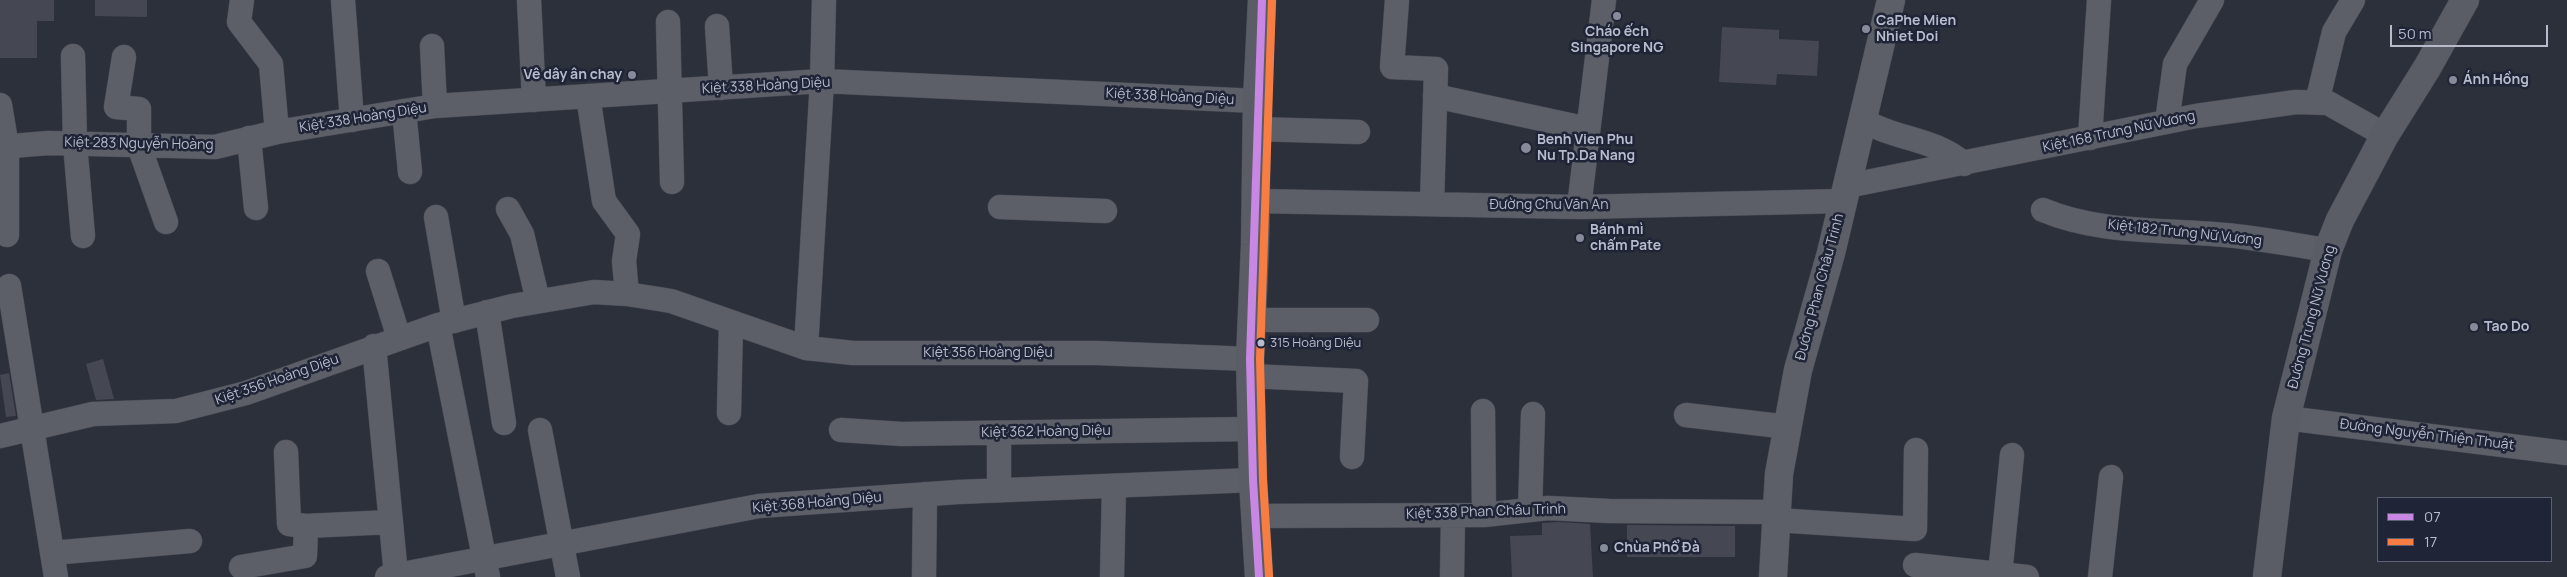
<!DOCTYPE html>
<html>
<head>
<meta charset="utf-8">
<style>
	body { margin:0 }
	#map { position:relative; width:2567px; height:577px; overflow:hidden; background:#2c303b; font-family:Manrope,sans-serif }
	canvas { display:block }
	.legend { position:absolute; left:2377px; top:497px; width:175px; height:65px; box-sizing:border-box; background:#1f2436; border:1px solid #5c6072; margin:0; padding:6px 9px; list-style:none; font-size:15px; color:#b7bbcb }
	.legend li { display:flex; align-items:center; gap:10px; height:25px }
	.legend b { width:25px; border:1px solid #5c6072 }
	.scale { position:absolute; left:2390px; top:25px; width:158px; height:22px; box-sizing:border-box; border:2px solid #b7bbcb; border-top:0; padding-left:6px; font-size:15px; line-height:18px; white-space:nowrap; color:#b7bbcb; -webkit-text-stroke:4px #1f2436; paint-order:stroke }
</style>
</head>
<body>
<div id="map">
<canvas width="2567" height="577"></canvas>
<ul class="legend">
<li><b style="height:6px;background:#c787e3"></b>07</li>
<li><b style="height:6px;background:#f77d43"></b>17</li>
</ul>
<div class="scale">50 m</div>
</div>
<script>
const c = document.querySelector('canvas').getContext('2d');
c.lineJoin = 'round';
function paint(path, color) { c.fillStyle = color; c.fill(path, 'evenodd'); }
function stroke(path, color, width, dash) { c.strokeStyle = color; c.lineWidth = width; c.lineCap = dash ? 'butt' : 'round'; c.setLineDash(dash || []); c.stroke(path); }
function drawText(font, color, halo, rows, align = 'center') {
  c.font = font + ' Manrope,sans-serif'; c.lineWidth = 5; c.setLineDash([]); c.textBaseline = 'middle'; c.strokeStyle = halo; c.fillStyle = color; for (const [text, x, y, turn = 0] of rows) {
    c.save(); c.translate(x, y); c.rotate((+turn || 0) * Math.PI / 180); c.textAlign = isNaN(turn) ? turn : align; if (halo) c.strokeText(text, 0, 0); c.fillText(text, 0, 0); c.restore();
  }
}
const building = new Path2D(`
	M0 0H54V21H37V58H0Z
	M95 0H147V17L95 16Z
	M1722 27 1779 30V39L1819 41 1817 76 1777 74 1776 85 1719 82Z
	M103 359 114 399 96 400 86 364Z
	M9 373 16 416 6 417 0 375Z
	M1559 522 1590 524 1593 577H1512L1510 536 1542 535V523Z
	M1627 525 1735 526V557H1627Z`);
const minor = new Path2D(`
	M242 0 239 22 271 64 277 132
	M343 0 352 120
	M529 0 534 100
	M1397 0 1392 67 1436 69 1432 204
	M668 22 672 182
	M717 26 721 88
	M432 46 435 106
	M73 56 75 144 83 236
	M124 57 116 107 139 109V146L166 222
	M588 96 604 201 628 234 624 261 627 294
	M1435 96 1588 129
	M2317 102 2334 32 2353 0
	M0 105 7 147V235
	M404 111 410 172
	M1863 120C1895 140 1935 138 1964 164
	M2167 122 2175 64 2212 0
	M1256 129 1358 132
	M249 138 256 208
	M2090 138 2099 0
	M0 147 48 143 215 147 277 132 435 106 822 81 1257 101
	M1847 186 2196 116 2296 102 2328 103 2385 135
	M1255 201 1579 207 1843 201
	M1000 207 1105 211
	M1579 207 1604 0
	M508 209 522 234 538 301
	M2043 210C2100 234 2165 229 2225 235 2259 238 2294 245 2328 250
	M436 217 454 321
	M378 271 399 338
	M9 286 56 577
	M487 312 504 423
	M1252 320H1367
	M438 325 488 577
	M374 346 396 575
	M806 348 822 81 824 0
	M1250 376 1356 381 1352 457
	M1483 411 1484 515
	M729 413 731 322
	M1686 415 1788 427
	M2286 418 2567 453
	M540 430 568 577
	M841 430 902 434 1251 429
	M0 436 93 414 176 411 246 393 438 325 512 306 594 292 627 294 671 301 806 348 853 353H1097L1250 359
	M286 452 289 524 306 526 391 522
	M999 490V433
	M1530 510 1533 414
	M1255 516 1484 515 1548 508 1609 511 1776 512
	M1776 520 1915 529 1916 450
	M52 553 190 541
	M1915 565 2027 577
	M241 567 305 556 306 526
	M2000 574 2012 455
	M387 577 759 506 958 492 1253 480
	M924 577 925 494
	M1112 577 1114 486
	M1452 577 1453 516
	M2100 577 2111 477`);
const tertiary = new Path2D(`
	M1773 577 1779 474 1798 370 1831 253 1891 0`);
const secondary = new Path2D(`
	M1259 577 1253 480 1250 359 1255 245 1257 101 1262 0
	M2267 577 2286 418 2328 250 2340 220 2385 135 2427 68 2465 0`);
const bus1 = new Path2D(`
	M1259 577 1253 480 1250 359 1262 0`);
const bus2 = new Path2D(`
	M1269 576 1263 480 1260 359 1272 0`);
const markers = [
	[1617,16,5,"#868a99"],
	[1866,29,5,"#868a99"],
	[632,75,5,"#868a99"],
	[2453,80,5,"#868a99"],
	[1526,148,6,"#868a99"],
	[1580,238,5,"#868a99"],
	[2474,327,5,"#868a99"],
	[1261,343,4.5,"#b7bbcb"],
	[1604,548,5,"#868a99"]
];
const busNames = [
	["315 Hoàng Diệu",1270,343]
];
const poiNames = [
	["CaPhe Mien",1876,21],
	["Nhiet Doi",1876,37],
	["Cháo ếch",1617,32,"center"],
	["Singapore NG",1617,48,"center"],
	["Vê dây ân chay",622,75,"right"],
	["Ánh Hồng",2463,80],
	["Benh Vien Phu",1537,140],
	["Nu Tp.Da Nang",1537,156],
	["Bánh mì",1590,230],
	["chấm Pate",1590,246],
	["Tao Do",2484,327],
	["Chùa Phổ Đà",1614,548]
];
const streetNames = [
	["Kiệt 338 Hoàng Diệu",766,86,-3],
	["Kiệt 338 Hoàng Diệu",1170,97,3],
	["Kiệt 338 Hoàng Diệu",363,118,-9],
	["Kiệt 168 Trưng Nữ Vương",2119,132,-12],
	["Kiệt 283 Nguyễn Hoàng",139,144,1],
	["Đường Chu Văn An",1549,205],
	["Kiệt 182 Trưng Nữ Vương",2185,233,6],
	["Đường Phan Châu Trinh",1820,287,-75],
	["Đường Trưng Nữ Vương",2312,317,-75],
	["Kiệt 356 Hoàng Diệu",988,353],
	["Kiệt 356 Hoàng Diệu",277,380,-19],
	["Kiệt 362 Hoàng Diệu",1046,432,-1],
	["Đường Nguyễn Thiện Thuật",2427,435,7],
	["Kiệt 368 Hoàng Diệu",817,503,-5],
	["Kiệt 338 Phan Châu Trinh",1486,512,-2]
];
paint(building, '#454852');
stroke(minor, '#484b54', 25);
stroke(tertiary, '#484b54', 29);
stroke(secondary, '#484b54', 29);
stroke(minor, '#5c5f68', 24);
stroke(tertiary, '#5c5f68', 28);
stroke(secondary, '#5b5d66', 28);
stroke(bus1, '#c787e3', 8);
stroke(bus2, '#f77d43', 8);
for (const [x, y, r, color] of markers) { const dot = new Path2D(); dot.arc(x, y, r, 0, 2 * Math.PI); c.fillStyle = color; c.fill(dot); stroke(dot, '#1f2436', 2); }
drawText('13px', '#b7bbcb', '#1f2436', busNames, 'left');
drawText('bold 14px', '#b7bbcb', '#1f2436', poiNames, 'left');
drawText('14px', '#b7bbcb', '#1f2436', streetNames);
</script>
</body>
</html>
